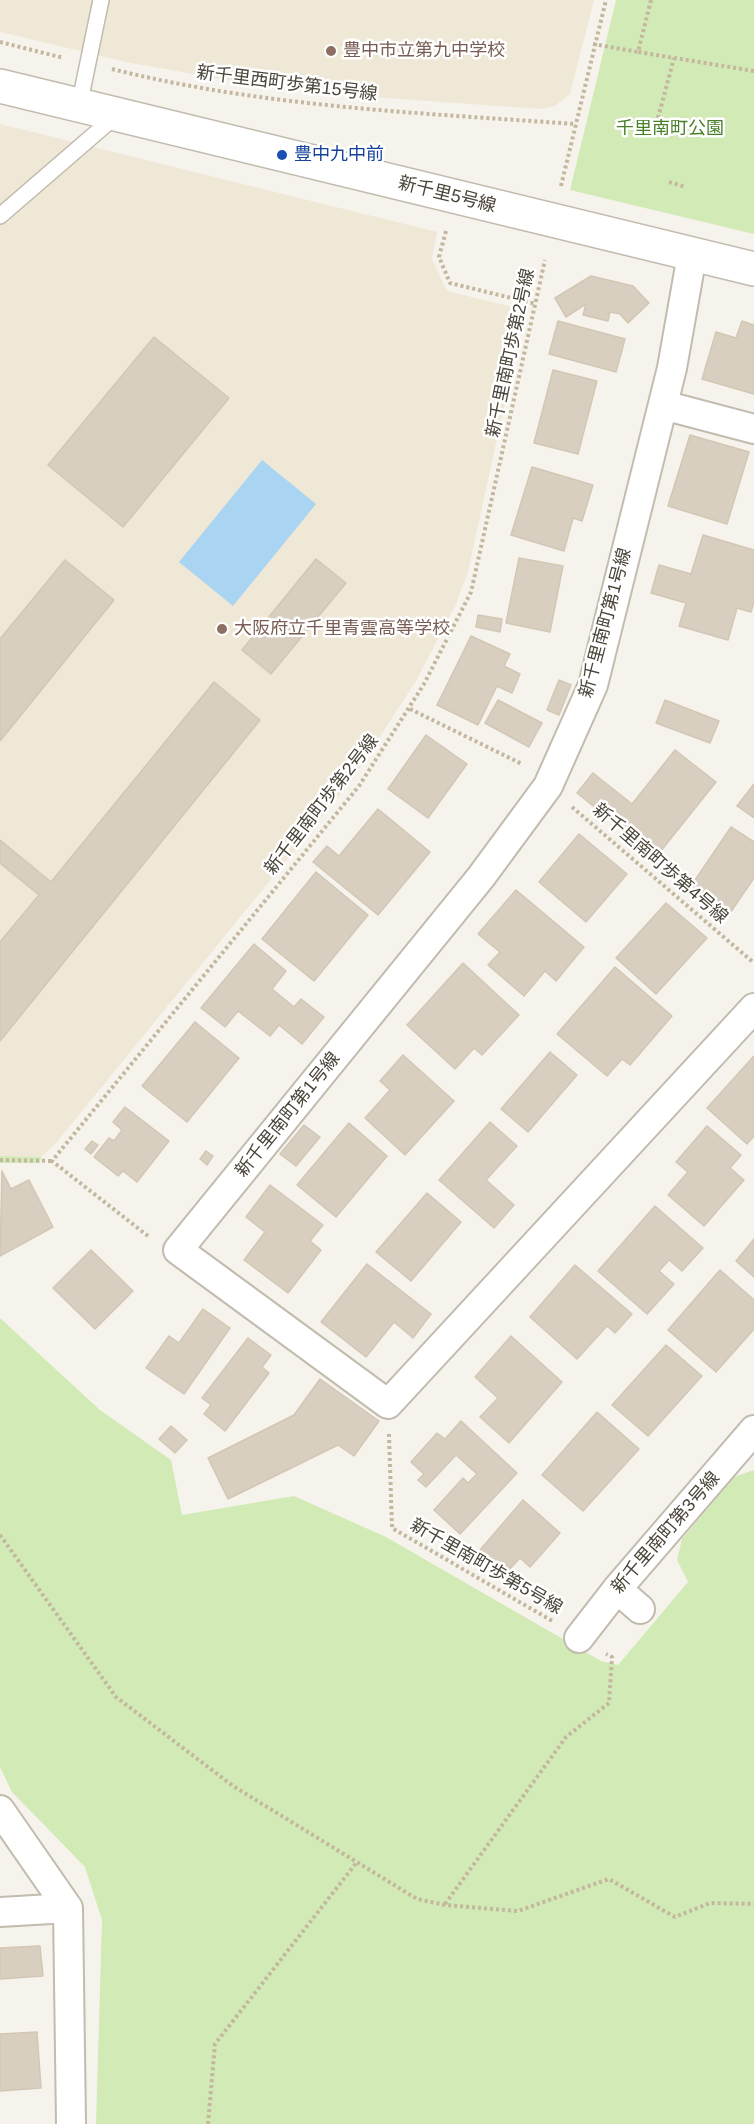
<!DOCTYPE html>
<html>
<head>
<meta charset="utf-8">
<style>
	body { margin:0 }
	canvas { display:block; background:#f6f3ec }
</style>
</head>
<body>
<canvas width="754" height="2124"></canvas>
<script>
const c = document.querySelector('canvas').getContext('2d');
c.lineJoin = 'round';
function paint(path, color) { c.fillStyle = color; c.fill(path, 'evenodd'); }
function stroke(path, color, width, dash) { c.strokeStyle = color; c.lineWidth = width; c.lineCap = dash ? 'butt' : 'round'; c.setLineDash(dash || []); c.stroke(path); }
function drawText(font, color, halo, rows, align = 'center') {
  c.font = font + ' Arial,"Noto Sans JP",sans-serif'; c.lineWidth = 5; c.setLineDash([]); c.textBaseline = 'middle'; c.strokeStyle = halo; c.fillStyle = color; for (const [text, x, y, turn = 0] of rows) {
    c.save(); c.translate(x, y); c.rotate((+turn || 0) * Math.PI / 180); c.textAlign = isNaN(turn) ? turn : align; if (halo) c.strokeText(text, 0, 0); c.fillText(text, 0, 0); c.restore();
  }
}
const education = new Path2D(`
	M0 0H594L570 94 555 106 542 109 372 97 227 80 131 63 0 32Z
	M0 124 437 232 432 259 447 291 525 310 468 572 456 604 416 681 352 780 56 1143 41 1157 0 1156Z`);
const green = new Path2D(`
	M616 0H754V234L570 190Z
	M0 1156 41 1157 40 1163H0Z
	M0 1318 100 1410 171 1460 182 1515 294 1496 386 1537 601 1661 618 1665 688 1582 677 1560 682 1539 734 1477 754 1470V2124H96L102 1920 85 1867 12 1792 0 1767Z`);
const water = new Path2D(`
	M262 460 316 504 233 606 179 562Z`);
const building = new Path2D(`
	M591 276 633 286 649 303 628 323 620 314 610 312 608 321 583 315 586 304 566 317 555 298Z
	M558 321 625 339 616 372 549 354Z
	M742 321 754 325V394L702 379 716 332 736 338Z
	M154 337 229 398 123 527 48 465Z
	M553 370 597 381 578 454 534 443Z
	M690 435 749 452 727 524 668 506Z
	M532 467 593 485 582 521 573 518 564 551 511 535Z
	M703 535 754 550V601L751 612 737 608 728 640 679 626 686 603 651 593 659 565 691 574Z
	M519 558 563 566 550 632 506 623Z
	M316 559 346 583 271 674 242 650Z
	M65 560 114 600 0 741V639Z
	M478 615 502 619 500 632 476 627Z
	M471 636 510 654 504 666 520 674 512 693 497 686 478 725 437 705Z
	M559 680 571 685 559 715 547 710Z
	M214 682 260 720 0 1041V942L39 895 0 863V840L51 882Z
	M498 700 542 723 529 747 485 723Z
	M665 700 719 721 710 743 656 723Z
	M426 735 467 764 428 818 388 789Z
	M675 750 716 782 656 857 577 793 593 773 632 804Z
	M754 784V818L737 806Z
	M378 809 430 852 378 915 313 862 327 846 339 856Z
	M731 827 754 842V878L728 916 689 889Z
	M579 834 627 874 586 922 539 882Z
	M316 872 368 915 314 981 262 939Z
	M516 890 584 947 556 981 545 971 524 996 488 965 500 952 478 934Z
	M666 903 707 938 656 994 616 958Z
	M254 944 286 971 272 989 294 1007 301 999 324 1017 302 1044 279 1025 270 1036 238 1011 225 1027 201 1008Z
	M463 963 519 1015 482 1055 474 1048 455 1069 407 1025Z
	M615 967 672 1016 630 1065 622 1059 607 1076 557 1034Z
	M195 1022 239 1058 187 1122 142 1086Z
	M550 1052 577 1075 528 1132 501 1109Z
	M403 1055 454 1101 405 1155 365 1118 390 1090 380 1081Z
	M754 1056V1136L747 1144 707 1108Z
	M125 1107 169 1141 137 1182 123 1171 118 1176 94 1157 109 1138 114 1141 122 1130 113 1122Z
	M490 1122 517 1146 486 1180 514 1205 494 1228 439 1180Z
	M349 1123 387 1156 336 1217 297 1185Z
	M304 1125 320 1137 296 1166 280 1154Z
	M707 1126 741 1155 730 1168 744 1180 704 1226 668 1195 688 1172 676 1162Z
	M92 1141 98 1145 91 1154 85 1149Z
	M206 1151 213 1156 207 1165 200 1159Z
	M2 1171 11 1189 29 1180 53 1227 0 1256Z
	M270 1185 323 1225 310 1241 321 1250 288 1293 244 1260 265 1232 246 1217Z
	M427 1193 461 1222 411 1281 376 1252Z
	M655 1206 703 1248 682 1271 669 1260 659 1271 674 1284 647 1314 598 1271Z
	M754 1239V1277L736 1261Z
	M91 1250 133 1291 95 1329 53 1288Z
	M367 1264 431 1314 413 1338 394 1322 366 1357 321 1322Z
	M575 1265 632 1314 615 1333 607 1326 577 1359 530 1317Z
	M720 1270 754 1300V1329L716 1372 668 1330Z
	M203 1309 230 1328 184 1394 146 1368 169 1336 179 1343Z
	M511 1336 562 1382 509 1443 480 1417 498 1398 475 1377Z
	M248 1338 271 1355 262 1367 269 1373 225 1431 204 1414 211 1405 202 1398Z
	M666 1345 702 1376 648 1436 612 1405Z
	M320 1379 379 1421 354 1456 338 1445 228 1499 208 1458 294 1415Z
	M597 1412 639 1449 583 1511 542 1475Z
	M461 1421 517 1473 460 1534 434 1510 463 1478 468 1483 477 1474 456 1455 426 1487 418 1480 424 1474 411 1462 437 1433 445 1439Z
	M171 1426 187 1440 175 1453 159 1439Z
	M523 1500 560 1533 530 1567 520 1558 506 1573 480 1550Z
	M40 1946 43 1976 0 1979V1948Z
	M37 2032 41 2088 0 2091V2034Z`);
const path = new Path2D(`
	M651 0 638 52 754 71
	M0 42 64 58
	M593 44 638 52
	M112 69C263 107 421 113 575 124
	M658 118 674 58
	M669 182 686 187
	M561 186 606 0
	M446 231 439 257 450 283 536 304
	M410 709 522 764
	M572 807 754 963
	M0 1160 52 1161
	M148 1236 52 1161 359 786 424 684 471 592 545 260
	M389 1434 392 1528 554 1622
	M0 1535 116 1697 233 1786 417 1899 445 1905 518 1911 609 1879 675 1917 710 1903 754 1904
	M445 1904 566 1737 609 1703 612 1657 606 1654
	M208 2124 215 2044 357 1862`);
const service = new Path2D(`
	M79 106 101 0
	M0 216 118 114`);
const minor = new Path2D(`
	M692 255 672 368 593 685 548 786 481 877 178 1250 388 1404 754 1008
	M663 405 754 429
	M617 1589 640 1609
	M579 1638 617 1589 754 1430
	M0 1810 68 1908 71 2124
	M0 1912 68 1908`);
const tertiary = new Path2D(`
	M0 86 754 269`);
const markers = [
	[331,51,6,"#8d6e63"],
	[282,155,6,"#1a4fb4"],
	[222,629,6,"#8d6e63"]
];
const educationNames = [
	["豊中市立第九中学校",343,51],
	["大阪府立千里青雲高等学校",234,629]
];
const streetNames = [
	["新千里西町歩第15号線",287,84,7],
	["新千里5号線",447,195,14],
	["新千里南町歩第2号線",511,353,-78],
	["新千里南町第1号線",606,623,-75],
	["新千里南町歩第2号線",322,805,-52],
	["新千里南町歩第4号線",660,864,41],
	["新千里南町第1号線",288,1115,-51],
	["新千里南町第3号線",666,1533,-49],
	["新千里南町歩第5号線",486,1567,30]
];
const parkNames = [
	["千里南町公園",670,129]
];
const transitNames = [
	["豊中九中前",294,155]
];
paint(education, '#efe8d6');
paint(green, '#d2eab5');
paint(water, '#a9d4f2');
paint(building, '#d8cfc1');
stroke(building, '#d3c7b4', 1.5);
stroke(service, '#c2bbae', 18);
stroke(minor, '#c2bbae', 32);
stroke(tertiary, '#c2bbae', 36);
stroke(path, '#c4b79f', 4, [3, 3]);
stroke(service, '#fff', 15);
stroke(minor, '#fff', 28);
stroke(tertiary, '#fff', 33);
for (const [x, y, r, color] of markers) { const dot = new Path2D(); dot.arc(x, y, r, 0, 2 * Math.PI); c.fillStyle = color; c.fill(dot); stroke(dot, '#fff', 2); }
drawText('18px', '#785e54', '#fff', educationNames, 'left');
drawText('18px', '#4b4439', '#fff', streetNames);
drawText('18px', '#4a7f2a', '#fff', parkNames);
drawText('18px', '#164399', '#fff', transitNames, 'left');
</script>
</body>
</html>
